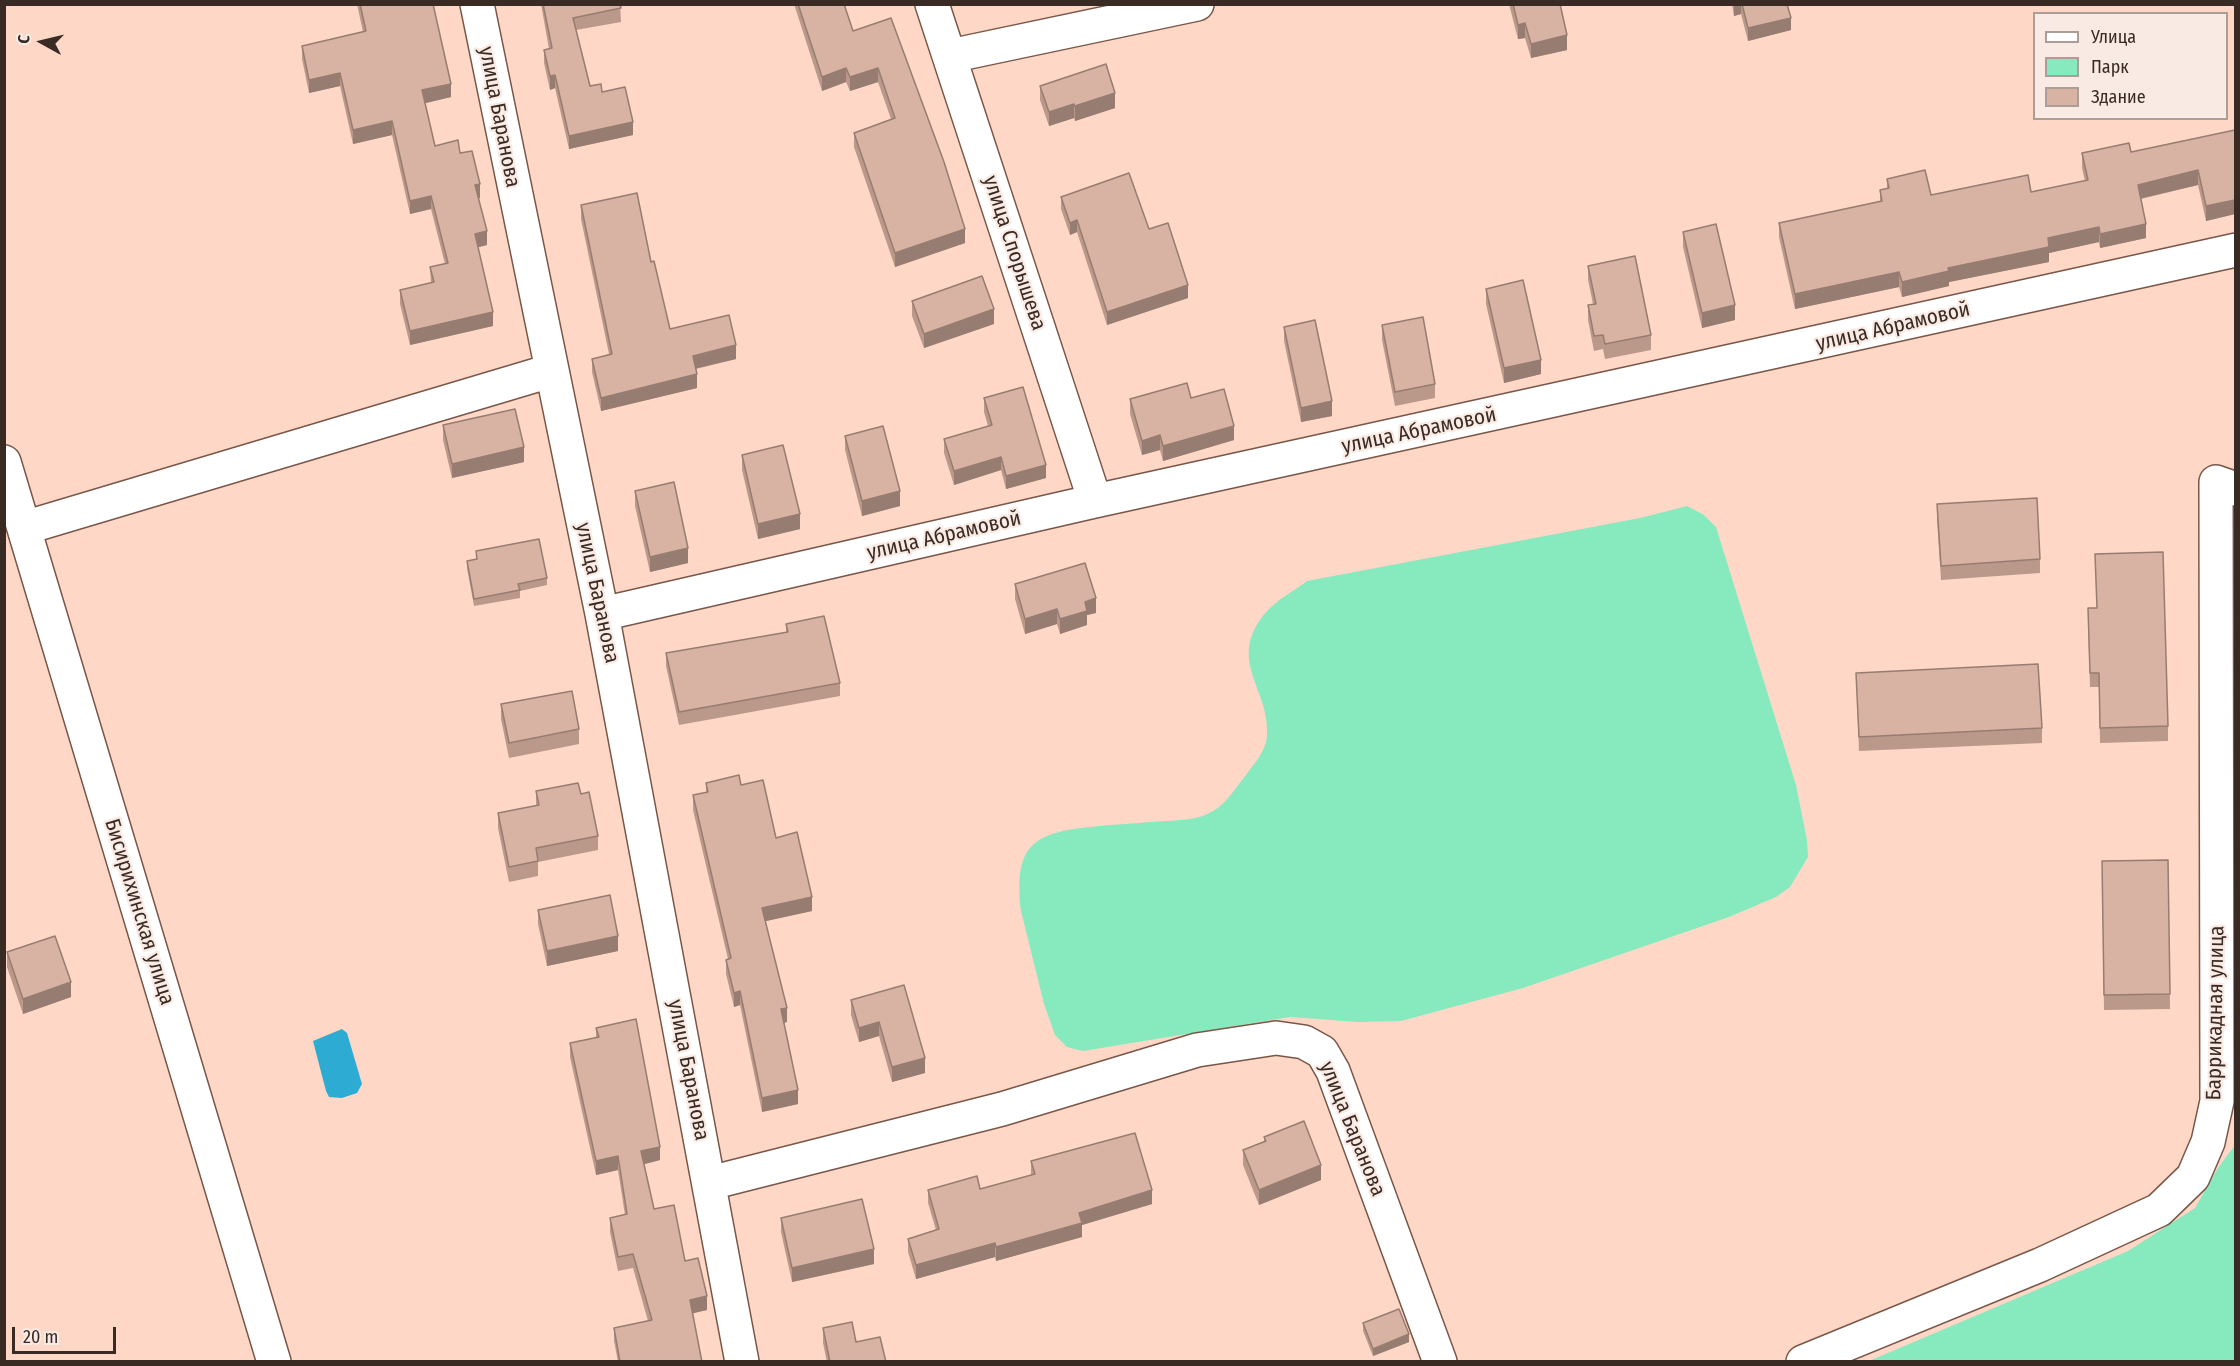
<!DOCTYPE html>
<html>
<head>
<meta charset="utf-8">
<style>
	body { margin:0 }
	#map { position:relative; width:2240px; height:1366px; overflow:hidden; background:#ffd7c7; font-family:"Fira Sans Condensed",sans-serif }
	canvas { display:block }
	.frame { position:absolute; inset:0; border:6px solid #392a24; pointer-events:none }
	.legend { position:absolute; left:2033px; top:12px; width:195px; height:108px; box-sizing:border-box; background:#faeae4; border:2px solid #ad9d97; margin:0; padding:8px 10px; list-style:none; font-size:18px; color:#392a24 }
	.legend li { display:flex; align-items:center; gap:12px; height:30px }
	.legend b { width:30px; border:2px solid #ad9d97 }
	.north { position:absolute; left:12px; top:12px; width:60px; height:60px; -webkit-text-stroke:4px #faeae4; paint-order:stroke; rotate:278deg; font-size:16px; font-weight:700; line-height:24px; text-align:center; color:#392a24 }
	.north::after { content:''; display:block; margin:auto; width:21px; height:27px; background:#392a24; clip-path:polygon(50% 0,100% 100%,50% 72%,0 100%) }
	.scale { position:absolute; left:12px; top:1327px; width:104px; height:27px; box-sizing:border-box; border:3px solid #392a24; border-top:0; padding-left:8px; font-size:18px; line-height:21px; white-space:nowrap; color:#392a24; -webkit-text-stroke:4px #faeae4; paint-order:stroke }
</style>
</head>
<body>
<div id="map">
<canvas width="2240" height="1366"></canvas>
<div class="frame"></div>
<ul class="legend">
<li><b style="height:8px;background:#fff"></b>Улица</li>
<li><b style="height:16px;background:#87eabe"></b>Парк</li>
<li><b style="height:16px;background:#d8b2a2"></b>Здание</li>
</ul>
<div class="north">С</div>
<div class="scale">20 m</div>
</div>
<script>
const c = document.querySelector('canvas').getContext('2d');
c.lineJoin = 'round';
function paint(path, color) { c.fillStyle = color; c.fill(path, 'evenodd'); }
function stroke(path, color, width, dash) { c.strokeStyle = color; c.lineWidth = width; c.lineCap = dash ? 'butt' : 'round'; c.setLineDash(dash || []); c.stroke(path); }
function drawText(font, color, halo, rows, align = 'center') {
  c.font = font + ' "Fira Sans Condensed",sans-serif'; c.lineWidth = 4.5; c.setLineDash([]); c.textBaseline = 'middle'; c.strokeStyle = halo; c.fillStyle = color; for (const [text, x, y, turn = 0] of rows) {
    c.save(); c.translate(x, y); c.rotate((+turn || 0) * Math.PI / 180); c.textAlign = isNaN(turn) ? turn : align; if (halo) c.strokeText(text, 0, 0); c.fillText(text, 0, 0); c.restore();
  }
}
const green = new Path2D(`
	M1687 506 1704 515 1716 527 1796 785 1807 840 1808 857 1790 887 1776 897 1729 917 1523 988 1401 1021 1358 1022 1290 1017 1083 1051 1067 1047 1055 1035 1044 1004 1021 911C1014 848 1030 833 1090 827 1116 824 1142 823 1167 821 1186 820 1204 819 1219 807 1229 799 1237 786 1245 776 1254 764 1266 751 1267 736 1271 689 1224 660 1267 611 1278 599 1294 591 1307 581L1640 518Z
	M2235 1145V1361H1869L2128 1251 2195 1208 2218 1168Z`);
const water = new Path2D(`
	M342 1029 347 1033 362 1084 357 1093 342 1098 329 1097 326 1091 313 1041Z`);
const minor = new Path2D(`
	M477 4 602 614 742 1362
	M932 4 1095 501
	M950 56 1197 4
	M4 462 274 1362
	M24 528 550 371
	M602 614 1095 501 2236 250
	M710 1183 1002 1109 1197 1050 1276 1038 1304 1042 1322 1052 1333 1071 1440 1362
	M1803 1362 2040 1265 2159 1210 2193 1177 2208 1142 2217 1101 2216 482 2236 489`);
const wall = new Path2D(`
	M357 4H433L451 97 425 103 435 146 460 153 480 198H479L487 245 478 247 493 326 410 345 400 304V290L431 283 430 267 445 264 431 209 410 214 392 135 353 144 340 86 309 93 302 59V46L363 32Z
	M541 4H620L621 22 576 30 590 86 602 92 633 135 569 149 555 88 550 90 544 63V50L549 49Z
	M794 4H844L853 31 891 18 965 243 895 267 854 147V133L891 119 878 82 850 91 846 82 822 91Z
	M1509 4H1560L1567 50 1531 58 1525 38 1518 39Z
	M1732 4H1787L1791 30 1748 41 1741 14 1734 16Z
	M1040 86 1115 108 1075 121 1074 118 1049 126 1040 100Z
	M2235 130V214L2206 221 2198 185 2141 199 2146 238 2100 248 2099 242 2049 253V262L1949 282V286L1902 297 1899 287 1795 309 1779 237V223L1880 201V190L1887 189V179L1931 195 2031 192 2085 181 2082 168V153L2131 152Z
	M1061 197 1149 229 1188 298 1107 325 1077 232 1070 235 1061 209Z
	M581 205 651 262 670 329 736 359 696 369 697 388 601 411 592 372V359L609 354 581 219Z
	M1683 232 1735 320 1702 328 1683 247Z
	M1588 266 1651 335V350L1605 359 1603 349 1594 351 1588 320V305L1593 304 1588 280Z
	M1486 289 1541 374 1504 383 1486 304Z
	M912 301 994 324 924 348 912 316Z
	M1382 325 1435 384V398L1395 406 1382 340Z
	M1284 327 1332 416 1301 422 1284 341Z
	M984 398 1046 478 1006 489 1001 470 954 485 944 453V439L988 426 984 412Z
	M1191 398 1234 440 1163 461 1160 450 1142 455 1130 414V399Z
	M443 425 524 462 452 478 443 440Z
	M845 436 900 506 862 516 845 450Z
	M742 455 800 529 758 539 742 470Z
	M635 491 688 563 650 572 635 506Z
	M1937 504 2040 559V573L1941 580 1937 519Z
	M476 551 547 578V585L520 591V598L474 606 467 568V561L476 559Z
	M2095 554 2168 726V741L2100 743 2099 687H2090L2088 623V608H2097Z
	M1015 584 1096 613 1087 615V625L1060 634 1057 624 1025 634 1015 599Z
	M786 624 840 683V696L679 725 666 666V653L786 632Z
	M1856 673 2042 728V743L1859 751Z
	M501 704 579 729V744L509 758 501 719Z
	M706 783 741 785 776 838 812 911 765 921 787 1022 784 1023 798 1104 762 1112 740 1005 734 1007 726 974V960L728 959 693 810V795L706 793Z
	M536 791 581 794 598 836V850L538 862V876L509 882 498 828V813L536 806Z
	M2168 860 2170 1009 2104 1010 2102 861Z
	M538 910 618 951 547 966 538 924Z
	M7 952 71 997 23 1014 7 967Z
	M904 985 925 1073 892 1082 879 1036 859 1042 851 1015V1000Z
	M596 1028 660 1160 644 1164 654 1209 685 1261 707 1310 692 1313 702 1362H618L614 1341V1328L648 1321 633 1268 618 1271 610 1232V1218L625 1215 618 1170 596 1175 570 1057V1043L596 1038Z
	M1264 1137 1321 1180 1259 1205 1243 1165V1150L1264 1142Z
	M1031 1161 1152 1204 1082 1225V1237L996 1261 995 1257 916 1279 908 1252V1239L936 1230 928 1203V1190L980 1189 1031 1175Z
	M781 1218 874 1264 792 1282 781 1232Z
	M1363 1323 1409 1342 1373 1356 1363 1331Z
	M823 1328 856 1342 886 1362H827L823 1343Z`);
const shadedWall = new Path2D(`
	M1734 4H1741V14L1734 16Z
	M1791 18V30L1748 41V28Z
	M1525 23V38L1518 39V25Z
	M1567 35V50L1531 58V44Z
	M846 68V82L822 91V77Z
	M878 68V82L850 91V77Z
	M340 73V86L309 93V80Z
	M555 75V88L550 90V76Z
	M451 84V97L422 104V90Z
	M1115 93V108L1075 121V106Z
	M1074 104V118L1049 126V112Z
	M392 121V135L353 144V130Z
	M633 122V135L569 149V136Z
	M2198 170V185L2138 199V185Z
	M480 184V198L475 199V185Z
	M431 196V209L410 214V201Z
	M2235 200V214L2206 221V206Z
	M1077 220V232L1070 235V223Z
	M2146 224V238L2100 248V234Z
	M2099 227V242L2049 253V262L1949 282V286L1902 297V282L2048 238Z
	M965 229V243L895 267V253Z
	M487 231V245L475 248V234Z
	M1899 272V287L1795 309V294Z
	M1188 285V298L1107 325V312Z
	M1735 305V320L1702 328V313Z
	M994 309V324L924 348V334Z
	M493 312V326L410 345V331Z
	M736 345V359L693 369V356Z
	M1541 360V374L1504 383V368Z
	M697 374V388L601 411V398Z
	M1332 401V416L1301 422V408Z
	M1234 426V440L1163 461V446Z
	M1160 435V450L1142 455V441Z
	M524 447V462L452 478V464Z
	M1001 457V470L954 485V471Z
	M1046 465V478L1006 489V476Z
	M900 491V506L862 516V501Z
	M800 514V529L758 539V524Z
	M688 548V563L650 572V557Z
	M1096 598V613L1087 615V625L1060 634V619L1085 602Z
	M1057 609V624L1025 634V619Z
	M812 897V911L762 922V908Z
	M618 936V951L547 966V951Z
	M71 982V997L23 1014V999Z
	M740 991V1005L734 1007V993Z
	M787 1008V1022L781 1023V1009Z
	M879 1022V1036L859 1042V1028Z
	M925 1058V1073L892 1082V1067Z
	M798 1090V1104L762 1112V1098Z
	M660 1147V1160L641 1165V1151Z
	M618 1156V1170L596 1175V1161Z
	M1321 1165V1180L1259 1205V1190Z
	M1152 1190V1204L1082 1225V1237L996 1261V1247L1079 1213Z
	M995 1243V1257L916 1279V1265Z
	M874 1249V1264L792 1282V1268Z
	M707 1296V1310L690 1314V1300Z
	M1409 1334V1342L1373 1356V1349Z`);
const building = new Path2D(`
	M360 4H433L451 84 422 90 435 146 458 140 460 153 472 151 480 184 475 185 487 231 475 234 493 312 410 331 400 290 434 282 430 267 448 263 431 196 410 201 392 121 353 130 340 73 309 80 302 46 366 31Z
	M543 4H620L621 8 573 18 590 86 601 84 602 92 625 87 633 122 569 136 555 75 550 76 544 50 552 48Z
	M798 4H844L853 31 891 18 944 162 965 229 895 253 854 133 895 118 878 68 850 77 846 68 822 77Z
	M1513 4H1560L1567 35 1531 44 1525 23 1518 25Z
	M1742 4H1787L1791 18 1748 28Z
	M1106 64 1115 93 1075 106 1074 104 1049 112 1040 86Z
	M2235 130V200L2206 206 2198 170 2138 185 2146 224 2100 234 2099 227 2048 238 2049 247 1948 268 1949 271 1902 282 1899 272 1795 294 1779 223 1882 201 1880 190 1889 188 1887 179 1925 170 1931 195 2028 175 2031 192 2088 180 2082 153 2129 143 2131 152Z
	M1129 173 1149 229 1168 223 1188 285 1107 312 1077 220 1070 223 1061 197Z
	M637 193 651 262 654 261 670 329 729 315 736 345 693 356 697 374 601 398 592 359 612 354 581 205Z
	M1716 224 1735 305 1702 313 1683 232Z
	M1635 256 1651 335 1605 344 1603 335 1594 336 1588 305 1596 304 1588 266Z
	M982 276 994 309 924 334 912 301Z
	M1523 280 1541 360 1504 368 1486 289Z
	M1423 317 1435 384 1395 392 1382 325Z
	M1315 320 1332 401 1301 408 1284 327Z
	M1187 383 1191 398 1224 389 1234 426 1163 446 1160 435 1142 441 1130 399Z
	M1023 387 1046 465 1006 476 1001 457 954 471 944 439 992 425 984 398Z
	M515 409 524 447 452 464 443 425Z
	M883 426 900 491 862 501 845 436Z
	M783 445 800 514 758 524 742 455Z
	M674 482 688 548 650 557 635 491Z
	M2037 498 2040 559 1941 566 1937 504Z
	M539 539 547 578 518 584 520 590 474 599 467 561 477 559 476 551Z
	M2163 552 2168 726 2100 728 2099 673H2090L2088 608H2097L2095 554Z
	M1085 563 1096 598 1085 602 1087 611 1060 619 1057 609 1025 619 1015 584Z
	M824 616 840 683 679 712 666 653 788 632 786 624Z
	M2038 664 2042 728 1859 737 1856 673Z
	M572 691 579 729 509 743 501 704Z
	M739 775 741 785 763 780 776 838 797 832 812 897 762 908 787 1008 781 1009 798 1090 762 1098 740 991 734 993 726 960 731 958 693 795 708 792 706 783Z
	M578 783 581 794 589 792 598 836 536 848 538 861 509 867 498 813 539 805 536 791Z
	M2168 860 2170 994 2104 995 2102 861Z
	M610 895 618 936 547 951 538 910Z
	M55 936 71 982 23 999 7 952Z
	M904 985 925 1058 892 1067 879 1022 859 1028 851 1000Z
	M636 1019 660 1147 641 1151 654 1209 674 1205 685 1261 698 1258 707 1296 690 1300 702 1362H620L614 1328 652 1320 633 1254 618 1257 610 1218 627 1214 618 1156 596 1161 570 1043 599 1037 596 1028Z
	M1304 1121 1321 1165 1259 1190 1243 1150 1266 1141 1264 1137Z
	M1135 1133 1152 1190 1079 1213 1082 1223 996 1247 995 1243 916 1265 908 1239 939 1229 928 1190 977 1176 980 1189 1035 1174 1031 1161Z
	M862 1199 874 1249 792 1268 781 1218Z
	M1399 1309 1409 1334 1373 1349 1363 1323Z
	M852 1322 856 1342 880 1337 886 1362H830L823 1328Z`);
const streetNames = [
	["улица Баранова",499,117,79],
	["улица Спорышева",1014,253,72],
	["улица Абрамовой",1893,327,-13],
	["улица Абрамовой",1419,431,-12],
	["улица Абрамовой",944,536,-13],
	["улица Баранова",597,593,78],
	["Бисирихинская улица",139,912,73],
	["Баррикадная улица",2216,1013,-89],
	["улица Баранова",688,1070,79],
	["улица Баранова",1352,1129,68]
];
paint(green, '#87eabe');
paint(water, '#2eabd3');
stroke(minor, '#785749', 36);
stroke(minor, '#fff', 33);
paint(wall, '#ba998b');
paint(shadedWall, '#977d71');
paint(building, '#d8b2a2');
stroke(building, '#977d71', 1.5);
drawText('21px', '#392a24', '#faeae4', streetNames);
</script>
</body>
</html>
